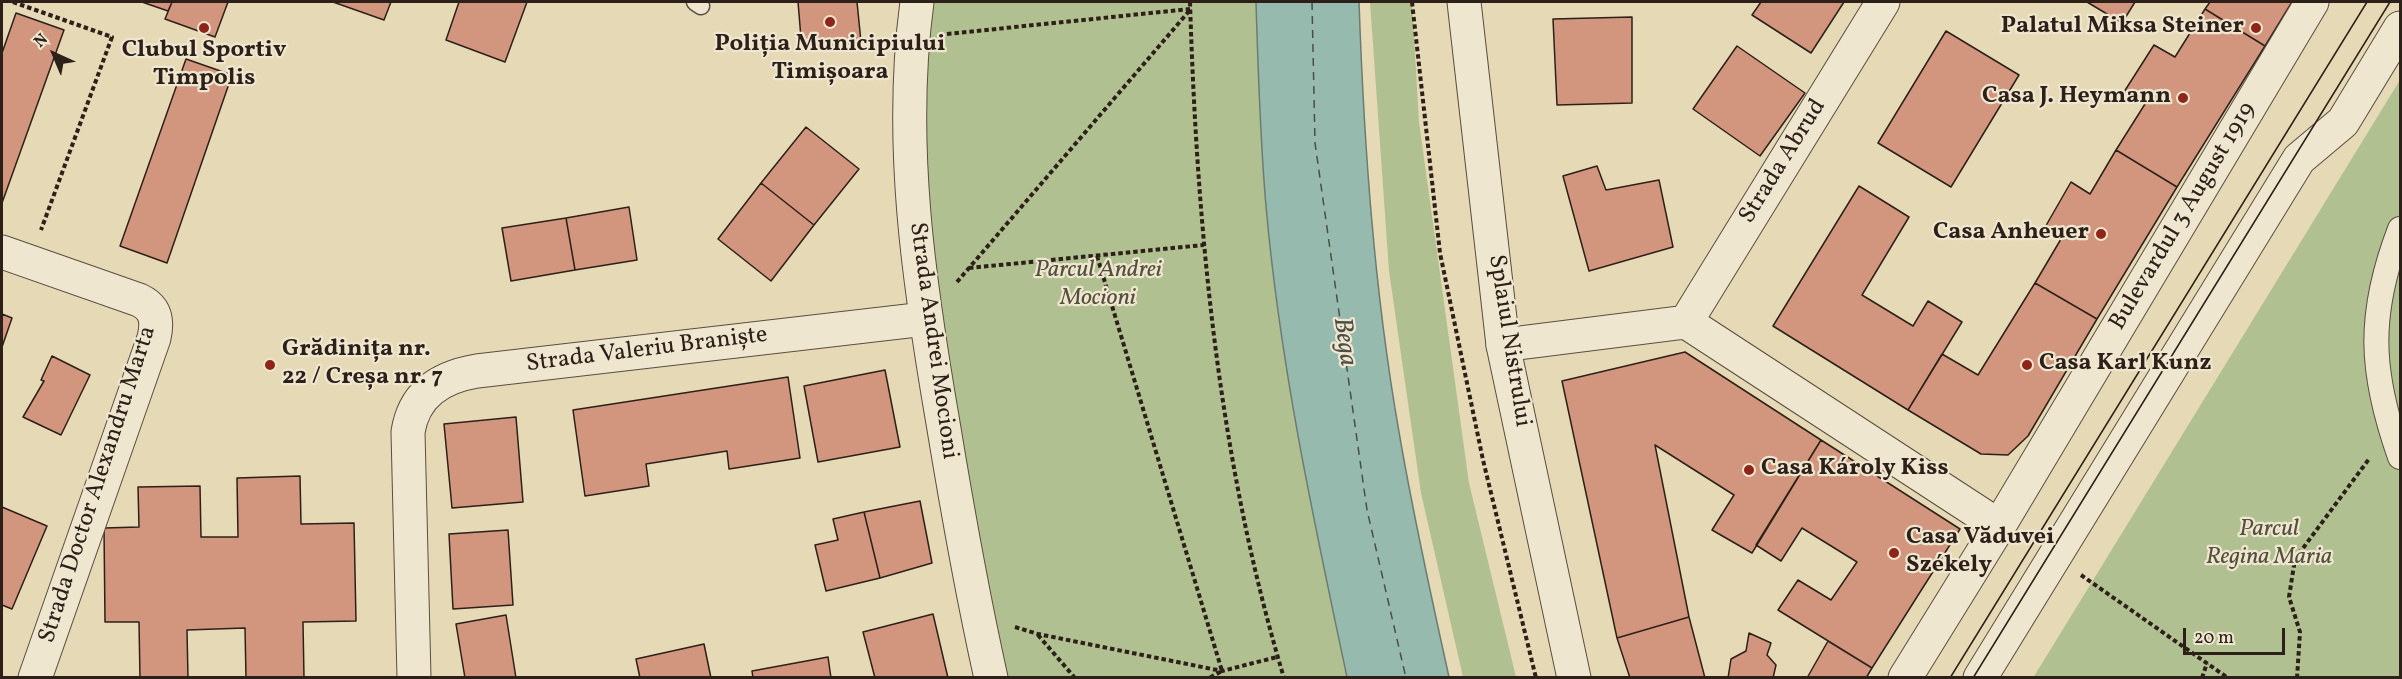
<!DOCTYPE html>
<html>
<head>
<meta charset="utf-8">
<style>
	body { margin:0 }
	#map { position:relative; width:2402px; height:679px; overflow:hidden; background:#e6d9b6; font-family:Vollkorn,serif }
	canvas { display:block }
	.frame { position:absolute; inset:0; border:3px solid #2c2019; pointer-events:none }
	.north { position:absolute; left:24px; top:24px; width:60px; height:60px; -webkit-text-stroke:4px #efe6d0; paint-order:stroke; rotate:316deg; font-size:16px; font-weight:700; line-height:24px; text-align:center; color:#2c2019 }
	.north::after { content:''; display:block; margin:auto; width:21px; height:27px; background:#2c2019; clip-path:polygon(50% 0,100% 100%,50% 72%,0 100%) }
	.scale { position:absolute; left:2183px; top:628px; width:102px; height:27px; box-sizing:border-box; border:3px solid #2c2019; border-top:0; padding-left:8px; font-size:18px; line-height:21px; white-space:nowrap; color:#2c2019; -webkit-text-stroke:4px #efe6d0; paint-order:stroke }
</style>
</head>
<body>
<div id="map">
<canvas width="2402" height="679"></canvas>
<div class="frame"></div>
<div class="north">N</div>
<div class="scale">20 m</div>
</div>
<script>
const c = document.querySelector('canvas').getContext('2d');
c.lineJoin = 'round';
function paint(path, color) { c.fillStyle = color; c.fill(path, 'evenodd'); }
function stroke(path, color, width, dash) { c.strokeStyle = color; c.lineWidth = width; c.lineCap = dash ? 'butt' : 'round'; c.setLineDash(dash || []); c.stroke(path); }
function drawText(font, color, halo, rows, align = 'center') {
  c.font = font + ' Vollkorn,serif'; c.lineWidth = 4.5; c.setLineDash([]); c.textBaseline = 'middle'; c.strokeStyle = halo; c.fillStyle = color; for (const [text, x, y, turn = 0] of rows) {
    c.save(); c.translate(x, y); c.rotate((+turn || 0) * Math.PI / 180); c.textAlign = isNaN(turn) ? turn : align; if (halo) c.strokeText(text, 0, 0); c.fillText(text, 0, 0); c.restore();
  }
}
const green = new Path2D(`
	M917 2H1256C1258 70 1260 138 1266 206 1280 365 1314 522 1347 677H991L925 319Z
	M1370 2H1412L1419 122 1469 483 1516 677H1463L1421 493 1389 271Z
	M2400 80V677L2033 678Z`);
const water = new Path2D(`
	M1256 2H1359C1364 145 1374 290 1399 432 1413 514 1431 596 1449 677H1347C1314 522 1280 365 1266 206 1260 138 1258 70 1256 2Z`);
const ferry = new Path2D(`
	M1312 2 1315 143 1367 510 1406 678`);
const building = new Path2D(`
	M142 2H172L168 11Z
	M172 2H228L215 37 165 19Z
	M333 2H391L384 20Z
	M459 2H527L505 62 446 40Z
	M798 2H857L861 42 802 50Z
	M1761 2H1844L1811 53 1752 15Z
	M2087 2H2135L2122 23Z
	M2210 2H2292L2265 46 2205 9Z
	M2205 9 2265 46 2177 187 2116 150 2145 104 2124 92 2154 45 2175 57Z
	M16 13 64 30 2 203V53Z
	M1632 17V103L1557 105 1553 19Z
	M1946 31 2019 75 1951 187 1878 143Z
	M1737 46 1805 93 1760 156 1693 109Z
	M186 59 232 75 167 263 120 246Z
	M806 127 859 169 814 225 761 183Z
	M2116 150 2177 187 2097 319 2035 283 2061 239 2044 229 2071 182 2090 194Z
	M1597 166 1606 190 1659 180 1673 247 1589 271 1563 176Z
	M761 183 814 225 771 281 718 239Z
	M1859 186 1909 217 1862 295 1913 326 1928 301 1962 322 1908 410 1773 326Z
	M629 207 637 260 575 270 566 218Z
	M566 218 575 270 511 281 502 228Z
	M2035 283 2097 319 2028 436 2008 455 1981 454 1908 410 1942 354 1978 375Z
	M2 314 12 318 2 347Z
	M1685 352 1821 440 1752 553 1712 530 1734 495 1655 445 1689 617 1617 638 1562 381Z
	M52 356 90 375 61 435 23 417 44 381 41 380Z
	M885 370 900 447 818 462 804 386Z
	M788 377 800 458 729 469 727 451 646 464 649 486 585 496 573 410Z
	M516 417 523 502 452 508 444 424Z
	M1821 440 1960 529 1872 668 1778 610 1798 580 1831 600 1857 562 1802 528 1781 561 1756 545Z
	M300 476 301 524 354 523 356 621 303 622 304 678H246L245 628 187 630 188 678H140L139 622H105L104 528 139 527 138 487 200 486 201 537H238L237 478Z
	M920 501 932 563 880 578 864 512Z
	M2 507 47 526 12 609 2 605Z
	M864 512 880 578 826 591 815 545 838 540 833 519Z
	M508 530 513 605 453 609 449 534Z
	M933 614 948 678H875L863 632Z
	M506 615 516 678H465L456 624Z
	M1689 617 1705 678H1630L1617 638Z
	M1749 633 1771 643 1767 655 1776 665 1773 678H1728L1731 659 1746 651Z
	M1828 641 1872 668 1866 678H1807Z
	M704 644 711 678H640L636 659Z
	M828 657 831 678H753L752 671Z`);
const path = new Path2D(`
	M13 2 112 37 41 230
	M1190 2C1197 229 1218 459 1284 678
	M1412 2 1440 253 1483 460 1536 678
	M947 34 1190 9
	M1097 256 1222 671 1209 678
	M969 268 1204 245
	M957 282 1190 10
	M2081 575 2228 678
	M1015 627 1038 634 1222 671 1277 657
	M1038 635 1075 678
	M2202 678 2207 663
	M2297 678 2300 632 2289 597 2295 559 2369 459`);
const service = new Path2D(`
	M695 2 701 6`);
const pedestrian = new Path2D(`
	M2400 229C2367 315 2370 372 2400 457`);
const minor = new Path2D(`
	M2 252 139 300C156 308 158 321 154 338L35 678
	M1686 322 1883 2
	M1503 345 1686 322 1999 526
	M414 678 408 432C414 394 441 377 477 371L925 319
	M1905 678 1999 526 2312 2
	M1980 678 2299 159 2343 122 2400 28`);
const tertiary = new Path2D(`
	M917 2C898 142 919 284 943 423 957 508 972 593 991 678
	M1464 2 1503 345 1574 678`);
const tram = new Path2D(`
	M1950 678 2367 2
	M1973 678 2390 2`);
const markers = [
	[830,22,6,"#8f2418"],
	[204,28,6,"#8f2418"],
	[2256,28,6,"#8f2418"],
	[2183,98,6,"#8f2418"],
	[2101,234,6,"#8f2418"],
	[270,365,6,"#8f2418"],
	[2027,365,6,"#8f2418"],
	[1749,470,6,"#8f2418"],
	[1894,553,6,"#8f2418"]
];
const poiNames = [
	["Palatul Miksa Steiner",2244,28,"right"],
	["Poliția Municipiului",830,46,"center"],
	["Timișoara",830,74,"center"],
	["Clubul Sportiv",204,52,"center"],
	["Timpolis",204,80,"center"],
	["Casa J. Heymann",2171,98,"right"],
	["Casa Anheuer",2089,234,"right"],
	["Grădinița nr.",282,351],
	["22 / Creșa nr. 7",282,379],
	["Casa Karl Kunz",2039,365],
	["Casa Károly Kiss",1761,470],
	["Casa Văduvei",1906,539],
	["Székely",1906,567]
];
const streetNames = [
	["Strada Abrud",1784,162,-58],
	["Bulevardul 3 August 1919",2184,217,-59],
	["Strada Andrei Mocioni",932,341,82],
	["Splaiul Nistrului",1508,341,81],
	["Strada Valeriu Braniște",647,351,-7],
	["Strada Doctor Alexandru Marta",99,485,-72]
];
const parkNames = [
	["Parcul Andrei",1098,272],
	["Mocioni",1098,300],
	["Parcul",2269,531],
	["Regina Maria",2269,559]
];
const waterNames = [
	["Bega",1343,342,82]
];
paint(green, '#b1c091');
paint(water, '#96baae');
stroke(water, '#6c7c72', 1.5);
stroke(ferry, '#4c4e46', 1.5, [8, 6]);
paint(building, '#d2957d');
stroke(building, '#2c2019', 1.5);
stroke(service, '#5a4e40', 19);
stroke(pedestrian, '#5a4e40', 26);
stroke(minor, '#5a4e40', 35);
stroke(tertiary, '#5a4e40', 35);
stroke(path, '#2c2019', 4, [4.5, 3]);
stroke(service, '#efe6d0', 16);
stroke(pedestrian, '#efe6d0', 24);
stroke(minor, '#efe6d0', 33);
stroke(tertiary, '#efe6d0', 33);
stroke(tram, '#2c2019', 1.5);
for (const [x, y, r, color] of markers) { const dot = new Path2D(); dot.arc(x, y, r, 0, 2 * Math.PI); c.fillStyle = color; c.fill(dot); stroke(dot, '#efe6d0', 2); }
drawText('bold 24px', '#2c2019', '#efe6d0', poiNames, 'left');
drawText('24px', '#2c2019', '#efe6d0', streetNames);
drawText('italic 24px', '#54503d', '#efe6d0', parkNames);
drawText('italic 26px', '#4c4e46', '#efe6d0', waterNames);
</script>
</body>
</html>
